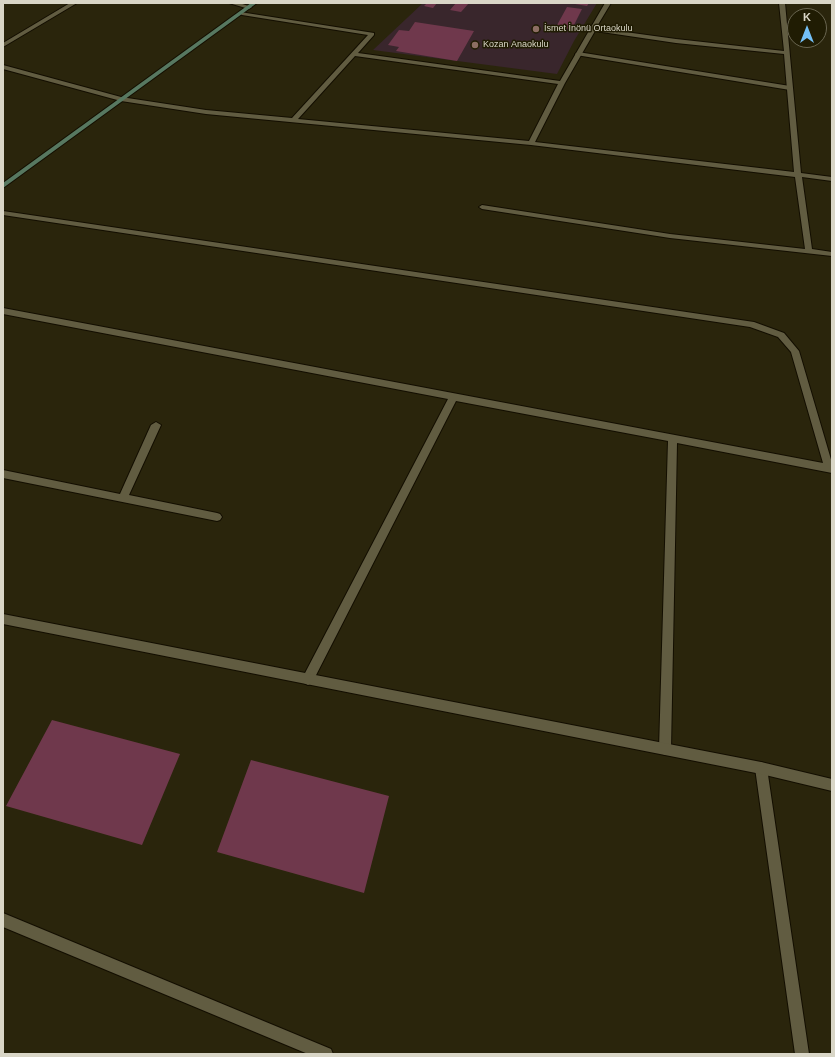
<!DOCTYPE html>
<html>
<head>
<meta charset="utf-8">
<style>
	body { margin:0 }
	#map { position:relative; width:835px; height:1057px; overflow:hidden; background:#2a250c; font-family:Helvetica,sans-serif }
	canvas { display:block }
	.frame { position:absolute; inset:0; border:4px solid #d9d6c7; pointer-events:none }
	.north { position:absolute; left:787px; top:8px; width:40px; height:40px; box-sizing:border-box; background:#201c03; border:1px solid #6a6651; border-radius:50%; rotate:0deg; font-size:11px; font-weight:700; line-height:16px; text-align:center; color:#d9d6c7 }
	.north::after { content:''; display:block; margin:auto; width:14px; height:18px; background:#74c0f6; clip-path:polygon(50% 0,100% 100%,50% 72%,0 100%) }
</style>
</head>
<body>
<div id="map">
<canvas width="835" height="1057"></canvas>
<div class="frame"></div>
<div class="north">K</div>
</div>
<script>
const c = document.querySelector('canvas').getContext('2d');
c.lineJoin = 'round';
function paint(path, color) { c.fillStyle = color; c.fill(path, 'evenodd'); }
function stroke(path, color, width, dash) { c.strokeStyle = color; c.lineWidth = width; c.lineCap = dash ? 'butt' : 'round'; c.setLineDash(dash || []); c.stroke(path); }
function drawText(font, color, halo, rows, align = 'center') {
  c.font = font + ' Helvetica,sans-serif'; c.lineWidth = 3; c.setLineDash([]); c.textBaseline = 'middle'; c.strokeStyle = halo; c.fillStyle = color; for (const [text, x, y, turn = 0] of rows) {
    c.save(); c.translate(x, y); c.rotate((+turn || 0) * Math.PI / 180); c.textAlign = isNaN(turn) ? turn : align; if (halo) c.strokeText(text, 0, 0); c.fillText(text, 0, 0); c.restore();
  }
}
const education = new Path2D(`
	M423 3H597L574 41 557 74 373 50Z`);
const building = new Path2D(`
	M427 3H437L433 8 424 6Z
	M456 3H469L461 12 450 10Z
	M569 3H589L587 6Z
	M567 7 582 9 572 29 556 27Z
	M415 22 474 31 457 61 396 51 399 47 388 45 399 30 409 31Z
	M52 720 180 754 142 845 6 806Z
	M251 760 389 796 364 893 217 852Z`);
const service = new Path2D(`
	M578 52 790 86 793 88 790 90 576 55 575 54Z`);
const minor = new Path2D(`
	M70 3H77L3 47V43Z
	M229 3H239L252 7 249 9Z
	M605 3H611L596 28 676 39 784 51 779 3H785L801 173 832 177V181L802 177 812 249 832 252V256L670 238 482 209 479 207 482 205 670 234 805 249 795 177 531 145 206 114 121 101 3 69V65L121 97 206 110 292 118 368 35 242 15 239 13 240 12 374 33V35L358 53 560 81ZM595 31 676 43 784 54 794 172 535 142 565 83ZM355 56 558 84 529 141 298 119Z
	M3 211 754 322 784 333 799 351 832 463V473L677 443 671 749 669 753 665 755 661 753 659 749 668 441 456 401 312 683 308 685 304 683 302 679 304 675 448 399 3 314V308L823 463 791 352 778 337 750 327 3 215Z
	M156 422 161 425 129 495 217 513 220 514 222 517 220 520 217 521 3 478V470L120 494 151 425Z
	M761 762 765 764 767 768 809 1054H795L755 768 757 764Z
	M3 913 331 1049 333 1054H308L3 927Z`);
const tertiary = new Path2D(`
	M3 614 761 762 832 779V791L761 774 3 624Z`);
const secondary = new Path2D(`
	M251 3H257L3 188V183Z`);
const markers = [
	[536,29,4,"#8d6e63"],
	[475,45,4,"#8d6e63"]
];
const farPoinames = [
	["İsmet İnönü Ortaokulu",544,29],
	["Kozan Anaokulu",483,45]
];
paint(education, '#39262c');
paint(building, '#6f384c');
stroke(service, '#130e00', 2);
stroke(minor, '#130e00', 2);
stroke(tertiary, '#130e00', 2);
stroke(secondary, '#130e00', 2);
paint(service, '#615c41');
paint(minor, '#615c41');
paint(tertiary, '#615c41');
paint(secondary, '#577860');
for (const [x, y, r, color] of markers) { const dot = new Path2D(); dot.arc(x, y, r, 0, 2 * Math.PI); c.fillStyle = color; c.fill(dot); stroke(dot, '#201c03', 1.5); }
drawText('9px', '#d9d6c7', '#201c03', farPoinames, 'left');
</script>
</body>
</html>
